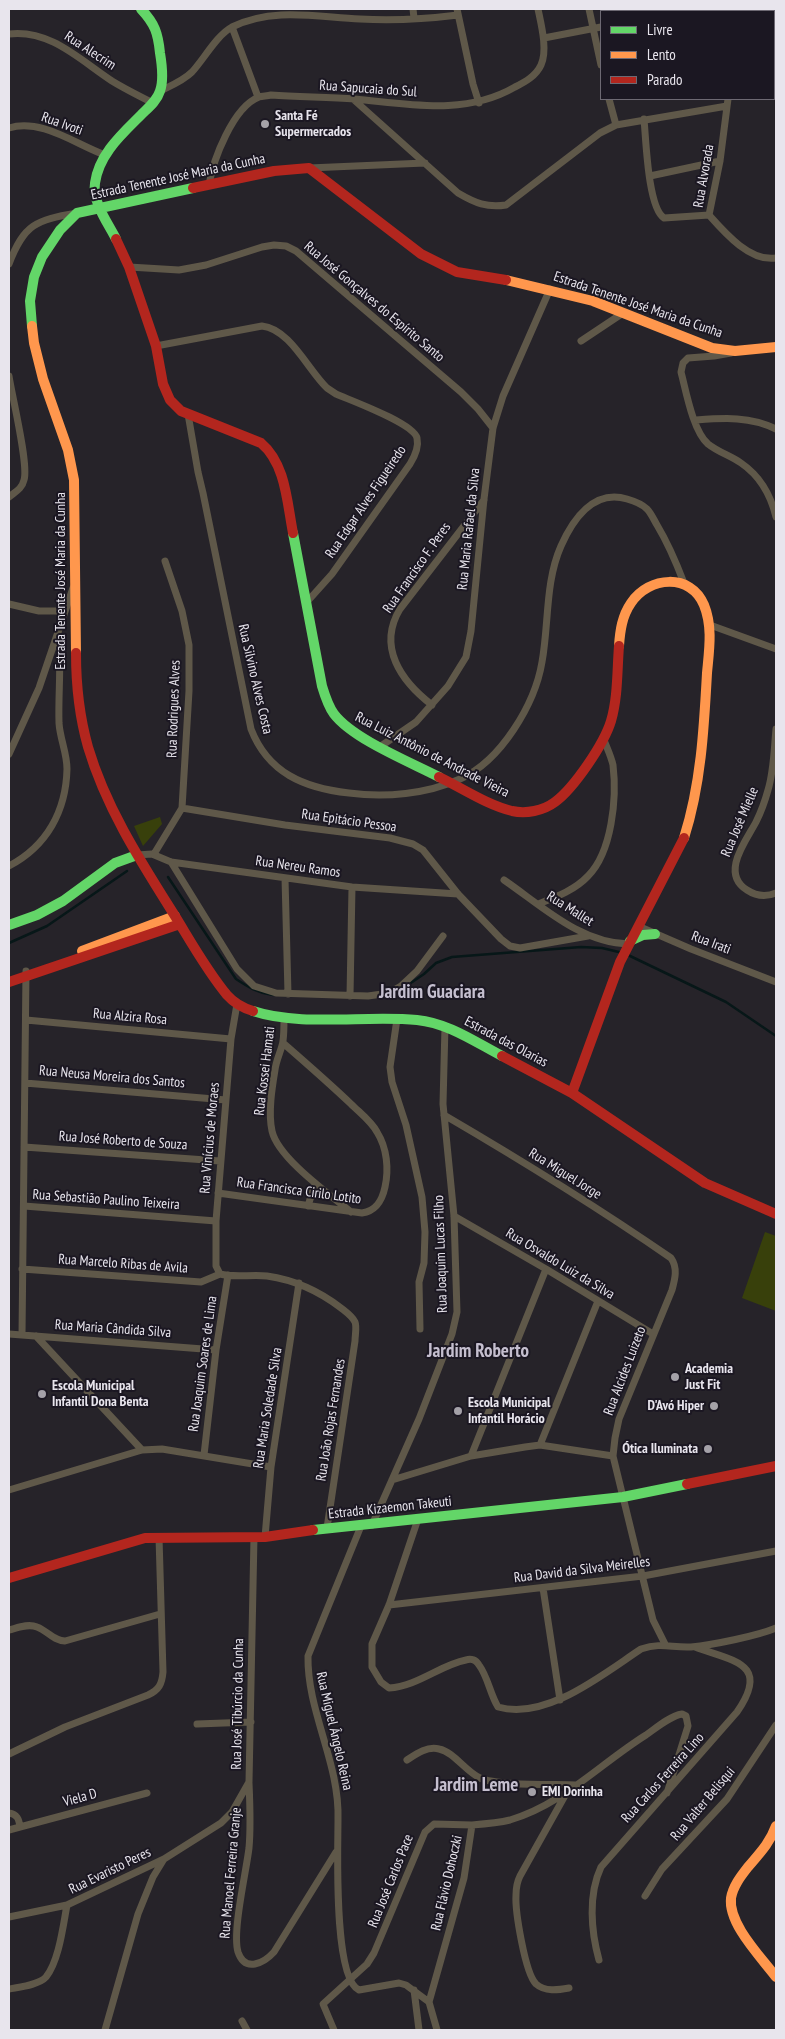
<!DOCTYPE html>
<html>
<head>
<meta charset="utf-8">
<style>
	body { margin:0 }
	#map { position:relative; width:785px; height:2039px; overflow:hidden; background:#262329; font-family:"PT Sans Narrow",sans-serif }
	canvas { display:block }
	.frame { position:absolute; inset:0; border:10px solid #e8e5ed; pointer-events:none }
	.legend { position:absolute; left:600px; top:10px; width:175px; height:90px; box-sizing:border-box; background:#1b1722; border:1px solid #6d6973; margin:0; padding:6px 9px; list-style:none; font-size:15px; color:#e8e5ed }
	.legend li { display:flex; align-items:center; gap:10px; height:25px }
	.legend b { width:25px; border:1px solid #6d6973 }
</style>
</head>
<body>
<div id="map">
<canvas width="785" height="2039"></canvas>
<div class="frame"></div>
<ul class="legend">
<li><b style="height:6px;background:#63d668"></b>Livre</li>
<li><b style="height:6px;background:#ff974d"></b>Lento</li>
<li><b style="height:6px;background:#b3261e"></b>Parado</li>
</ul>
</div>
<script>
const c = document.querySelector('canvas').getContext('2d');
c.lineJoin = 'round';
function paint(path, color) { c.fillStyle = color; c.fill(path, 'evenodd'); }
function stroke(path, color, width, dash) { c.strokeStyle = color; c.lineWidth = width; c.lineCap = dash ? 'butt' : 'round'; c.setLineDash(dash || []); c.stroke(path); }
function drawText(font, color, halo, rows, align = 'center') {
  c.font = font + ' "PT Sans Narrow",sans-serif'; c.lineWidth = 4; c.setLineDash([]); c.textBaseline = 'middle'; c.strokeStyle = halo; c.fillStyle = color; for (const [text, x, y, turn = 0] of rows) {
    c.save(); c.translate(x, y); c.rotate((+turn || 0) * Math.PI / 180); c.textAlign = isNaN(turn) ? turn : align; if (halo) c.strokeText(text, 0, 0); c.fillText(text, 0, 0); c.restore();
  }
}
const green = new Path2D(`
	M160 817 162 824 143 846 134 826Z
	M765 1232 776 1236V1311L742 1298Z`);
const stream = new Path2D(`
	M168 877 236 979C248 987 258 993 273 995
	M9 943 47 926 127 871
	M628 955 726 1002 776 1036
	M402 989 424 974 436 963 452 957 581 947 602 948 623 953`);
const street = new Path2D(`
	M413 9 414 18
	M457 9 473 84 479 103
	M589 9 601 65
	M646 9 647 11
	M723 9 724 11
	M676 11 688 9
	M232 27 258 97
	M9 34C50 29 80 60 112 81 125 89 139 96 153 103
	M544 38 601 27
	M160 91C170 86 183 81 192 72 204 59 217 35 232 27 273 7 316 17 360 19 392 21 426 19 458 15
	M353 99 458 193C475 203 487 208 506 205L600 133 616 125 727 106
	M609 99 616 125
	M728 99 720 161 709 215C725 233 750 262 776 258
	M644 119C646 140 648 208 664 218L709 215
	M9 128C41 118 75 144 105 155
	M309 168 425 163
	M650 176 720 161
	M209 185C213 160 233 107 259 97 262 96 267 96 271 95 299 97 327 97 355 99 409 104 465 116 515 87 525 82 536 76 541 65 548 50 541 24 538 9
	M9 264C24 224 36 220 77 213
	M129 267 179 270 206 265 262 247 274 245 286 246 296 251 461 392 478 409 493 428
	M581 341 623 313
	M156 346 262 326C290 329 308 370 327 388L336 394C352 401 413 423 417 438 419 447 415 456 410 464L332 574 306 603
	M731 353 714 356 688 358 683 363 681 372C686 391 693 431 708 444 718 452 731 456 741 463 760 476 771 496 776 517
	M9 376C12 396 29 465 24 480 22 489 15 492 9 497
	M188 414 198 472 203 493 251 729C268 773 304 788 349 793 385 798 427 794 460 779 501 761 535 704 542 662 549 624 545 582 561 546 573 519 594 489 627 499 634 501 642 504 647 509 651 513 654 520 657 525 669 545 676 562 684 583
	M695 420C724 418 750 416 776 429
	M9 604 39 611H64
	M710 625 776 649
	M432 705C401 681 377 647 400 609L484 500
	M776 729C774 749 774 770 768 790 765 801 761 812 756 822 746 841 720 873 747 890 756 896 766 897 776 893
	M381 746 416 722 448 686 466 657 471 631 484 499 493 428 503 396 550 289
	M9 754 39 688 73 588
	M182 808 285 825 390 838 413 844 423 850 458 894 501 939 510 946 520 948 588 936
	M154 854 182 808 189 691V645L182 611 165 561
	M137 855 152 854 171 862 352 887 458 894
	M171 862 237 969 254 986 276 993 368 996 389 993 401 986 417 971 443 936
	M9 866C47 846 66 811 67 769 67 753 60 739 59 723 58 692 62 662 58 631
	M285 878 288 994
	M504 880C542 906 580 943 629 944
	M538 904C556 897 575 890 588 876 612 852 617 798 613 765 611 756 607 748 604 740
	M638 926 691 949 776 982
	M350 996 352 887
	M284 1018C284 1026 284 1034 283 1041 282 1049 276 1060 275 1070 272 1088 268 1113 272 1131 278 1158 329 1194 351 1212
	M397 1019 390 1067 392 1082 406 1125 422 1197 425 1232 424 1263 419 1282 420 1329
	M26 1020 231 1039
	M25 1083 226 1100
	M444 1115C521 1160 597 1207 671 1258 678 1268 675 1279 672 1290L619 1419 615 1438 613 1456 653 1620 665 1644
	M24 1147 220 1161
	M218 1193 362 1213C376 1211 382 1201 385 1187 389 1169 387 1148 377 1132 371 1121 360 1113 351 1104 329 1083 306 1063 283 1043
	M24 1206 216 1221
	M308 1206 315 1183
	M454 1216 546 1269 653 1334
	M22 1269 201 1282 220 1274
	M220 1274C235 1278 252 1274 267 1276 295 1280 319 1291 341 1308 346 1312 352 1316 355 1322 357 1327 355 1335 355 1341L327 1528
	M220 1274 216 1266V1221L231 1039 237 1004
	M9 1334 216 1350
	M22 1335 26 971
	M36 1336 142 1450
	M540 1445 598 1301
	M204 1455 216 1350 228 1275
	M471 1456 546 1269
	M392 1480 471 1456 525 1447 540 1445 613 1456
	M9 1490 142 1450 162 1449 271 1467
	M418 1519 389 1605 372 1644V1667L381 1682 389 1688C418 1686 440 1665 466 1660 471 1658 476 1660 479 1665 488 1677 490 1694 498 1707 546 1721 603 1674 641 1649 662 1642 671 1648 691 1647 712 1645 757 1636 776 1628
	M372 1525 419 1419 452 1334 457 1312 454 1216 443 1104 445 1026
	M361 1526 308 1656C307 1712 340 1763 338 1820 338 1848 333 1978 359 1990L399 1983 406 1985 429 2002 437 2030
	M265 1537 271 1467 299 1283
	M543 1588 560 1700
	M389 1605 643 1576 776 1551
	M9 1630C17 1628 28 1623 37 1627 48 1631 52 1640 65 1641L160 1614
	M197 1724 251 1722
	M9 1754 65 1727 148 1695C159 1690 162 1684 163 1672L159 1537
	M407 1760C416 1754 427 1746 439 1749 454 1752 465 1771 480 1778 496 1786 555 1784 576 1785
	M249 1783C250 1805 251 1826 249 1848 246 1873 232 1932 238 1952 245 1973 264 1963 274 1952L336 1852
	M567 1792 520 1876C517 1882 516 1888 516 1895 515 1911 525 1973 536 1984 545 1992 558 1990 569 1988
	M9 1813C17 1814 19 1819 20 1827L9 1830
	M20 1827 147 1793
	M645 1896 662 1869 727 1799 776 1725
	M9 1917 67 1905 164 1859
	M599 1960C591 1931 588 1895 601 1867L737 1712C771 1663 733 1661 695 1647
	M9 1989C19 1987 39 1985 46 1977 59 1961 63 1926 67 1905
	M414 1990 419 2030
	M429 2002 464 1878 472 1825C485 1824 498 1823 510 1820 562 1805 601 1763 646 1735 656 1728 670 1716 682 1714L686 1716 688 1726 667 1793
	M242 2021 247 2030
	M105 2030 138 1914 153 1877 164 1859 221 1823 232 1812 249 1782 254 1537
	M334 2030 323 2004 367 1964 374 1953 425 1832 434 1824 472 1825`);
const fast = new Path2D(`
	M116 239C108 223 92 202 95 183 99 154 122 134 141 115 148 108 157 101 160 91 164 80 162 65 160 53 158 33 155 24 141 9
	M32 326 30 301 34 277 42 257 60 230 77 213 193 188
	M293 533 322 686C325 696 328 706 334 714 353 739 410 762 439 777
	M9 925 37 915 63 901 115 863 137 855
	M630 941 643 935 655 934
	M253 1011C301 1027 366 1015 417 1020 448 1023 475 1042 502 1056
	M313 1530 623 1497 687 1484`);
const slow = new Path2D(`
	M506 280 593 301 712 348 735 351 776 347
	M32 326 34 343 43 379 68 450 74 480 76 653
	M619 646C620 631 622 616 631 603 649 576 691 573 704 605 713 627 709 651 707 673 704 728 701 785 684 838
	M82 951 175 916
	M776 1826C770 1843 759 1854 748 1867 741 1876 733 1886 731 1898 728 1924 761 1957 776 1977`);
const jam = new Path2D(`
	M193 188 274 171 309 168 421 254 457 272 506 280
	M116 239 129 267 156 346 163 384 170 400 181 411 261 443C286 464 287 503 293 533
	M76 653C76 685 79 715 88 747 106 808 141 862 175 916 191 942 207 971 227 995 234 1003 243 1008 253 1011
	M439 777C462 788 487 805 512 811 526 814 543 811 555 802 574 788 604 744 611 721 618 697 617 671 619 646
	M9 982 180 924
	M502 1056 572 1093 705 1183 776 1214
	M572 1093 620 962 684 838
	M687 1484 776 1466
	M9 1578 145 1538 265 1537 313 1530`);
const markers = [
	[265,124,5,"#a4a1a8"],
	[675,1377,5,"#a4a1a8"],
	[42,1394,5,"#a4a1a8"],
	[714,1406,5,"#a4a1a8"],
	[458,1411,5,"#a4a1a8"],
	[708,1449,5,"#a4a1a8"],
	[532,1792,5,"#a4a1a8"]
];
const streetNames = [
	["Rua Alecrim",90,51,33],
	["Rua Sapucaia do Sul",368,89,4],
	["Rua Ivoti",62,124,20],
	["Rua Alvorada",704,176,-80],
	["Estrada Tenente José Maria da Cunha",178,177,-12],
	["Rua José Gonçalves do Espírito Santo",374,302,40],
	["Estrada Tenente José Maria da Cunha",638,305,19],
	["Rua Edgar Alves Figueiredo",366,502,-56],
	["Rua Maria Rafael da Silva",469,529,-84],
	["Rua Francisco F. Peres",417,568,-55],
	["Estrada Tenente José Maria da Cunha",61,581,-90],
	["Rua Silvino Alves Costa",255,679,77],
	["Rua Rodrigues Alves",174,709,-88],
	["Rua Luiz Antônio de Andrade Vieira",432,755,27],
	["Rua Epitácio Pessoa",349,821,8],
	["Rua José Mielle",740,822,-67],
	["Rua Nereu Ramos",298,867,8],
	["Rua Mallet",570,909,32],
	["Rua Irati",711,943,21],
	["Rua Alzira Rosa",130,1017,5],
	["Estrada das Olarias",506,1042,28],
	["Rua Kossei Hamati",265,1071,-83],
	["Rua Neusa Moreira dos Santos",112,1077,5],
	["Rua Vinícius de Moraes",210,1138,-85],
	["Rua José Roberto de Souza",123,1141,4],
	["Rua Miguel Jorge",565,1174,32],
	["Rua Francisca Cirilo Lotito",299,1191,8],
	["Rua Sebastião Paulino Teixeira",106,1200,4],
	["Rua Joaquim Lucas Filho",441,1254,-92],
	["Rua Marcelo Ribas de Avila",123,1264,4],
	["Rua Osvaldo Luiz da Silva",560,1264,31],
	["Rua Maria Cândida Silva",113,1329,4],
	["Rua Joaquim Soares de Lima",203,1364,-82],
	["Rua Alcides Luizeto",625,1371,-69],
	["Rua Maria Soledade Silva",268,1408,-81],
	["Rua João Rojas Fernandes",331,1420,-81],
	["Estrada Kizaemon Takeuti",390,1508,-6],
	["Rua David da Silva Meirelles",582,1570,-7],
	["Rua José Tibúrcio da Cunha",238,1704,-89],
	["Rua Miguel Ângelo Reina",334,1731,77],
	["Rua Carlos Ferreira Lino",663,1778,-48],
	["Viela D",80,1798,-15],
	["Rua Valter Belisqui",703,1804,-50],
	["Rua Evaristo Peres",110,1871,-26],
	["Rua Manoel Ferreira Granje",231,1873,-85],
	["Rua José Carlos Pace",391,1881,-68],
	["Rua Flávio Dohoczki",447,1883,-77]
];
const poiNames = [
	["Santa Fé",275,116],
	["Supermercados",275,132],
	["Academia",685,1369],
	["Just Fit",685,1385],
	["Escola Municipal",52,1386],
	["Infantil Dona Benta",52,1402],
	["Escola Municipal",468,1403],
	["Infantil Horácio",468,1419],
	["D'Avó Hiper",704,1406,"right"],
	["Ótica Iluminata",698,1449,"right"],
	["EMI Dorinha",542,1792]
];
const districtNames = [
	["Jardim Guaciara",432,993],
	["Jardim Roberto",478,1352],
	["Jardim Leme",476,1786]
];
paint(green, '#38400b');
stroke(stream, '#071718', 2.5);
stroke(street, '#5f5849', 7);
stroke(fast, '#63d668', 10);
stroke(slow, '#ff974d', 10);
stroke(jam, '#b3261e', 10);
for (const [x, y, r, color] of markers) { const dot = new Path2D(); dot.arc(x, y, r, 0, 2 * Math.PI); c.fillStyle = color; c.fill(dot); stroke(dot, '#1b1722', 2); }
drawText('14px', '#e8e5ed', '#1b1722', streetNames);
drawText('bold 14px', '#e8e5ed', '#1b1722', poiNames, 'left');
drawText('bold 19px', '#c5bfcf', '#1b1722', districtNames);
</script>
</body>
</html>
